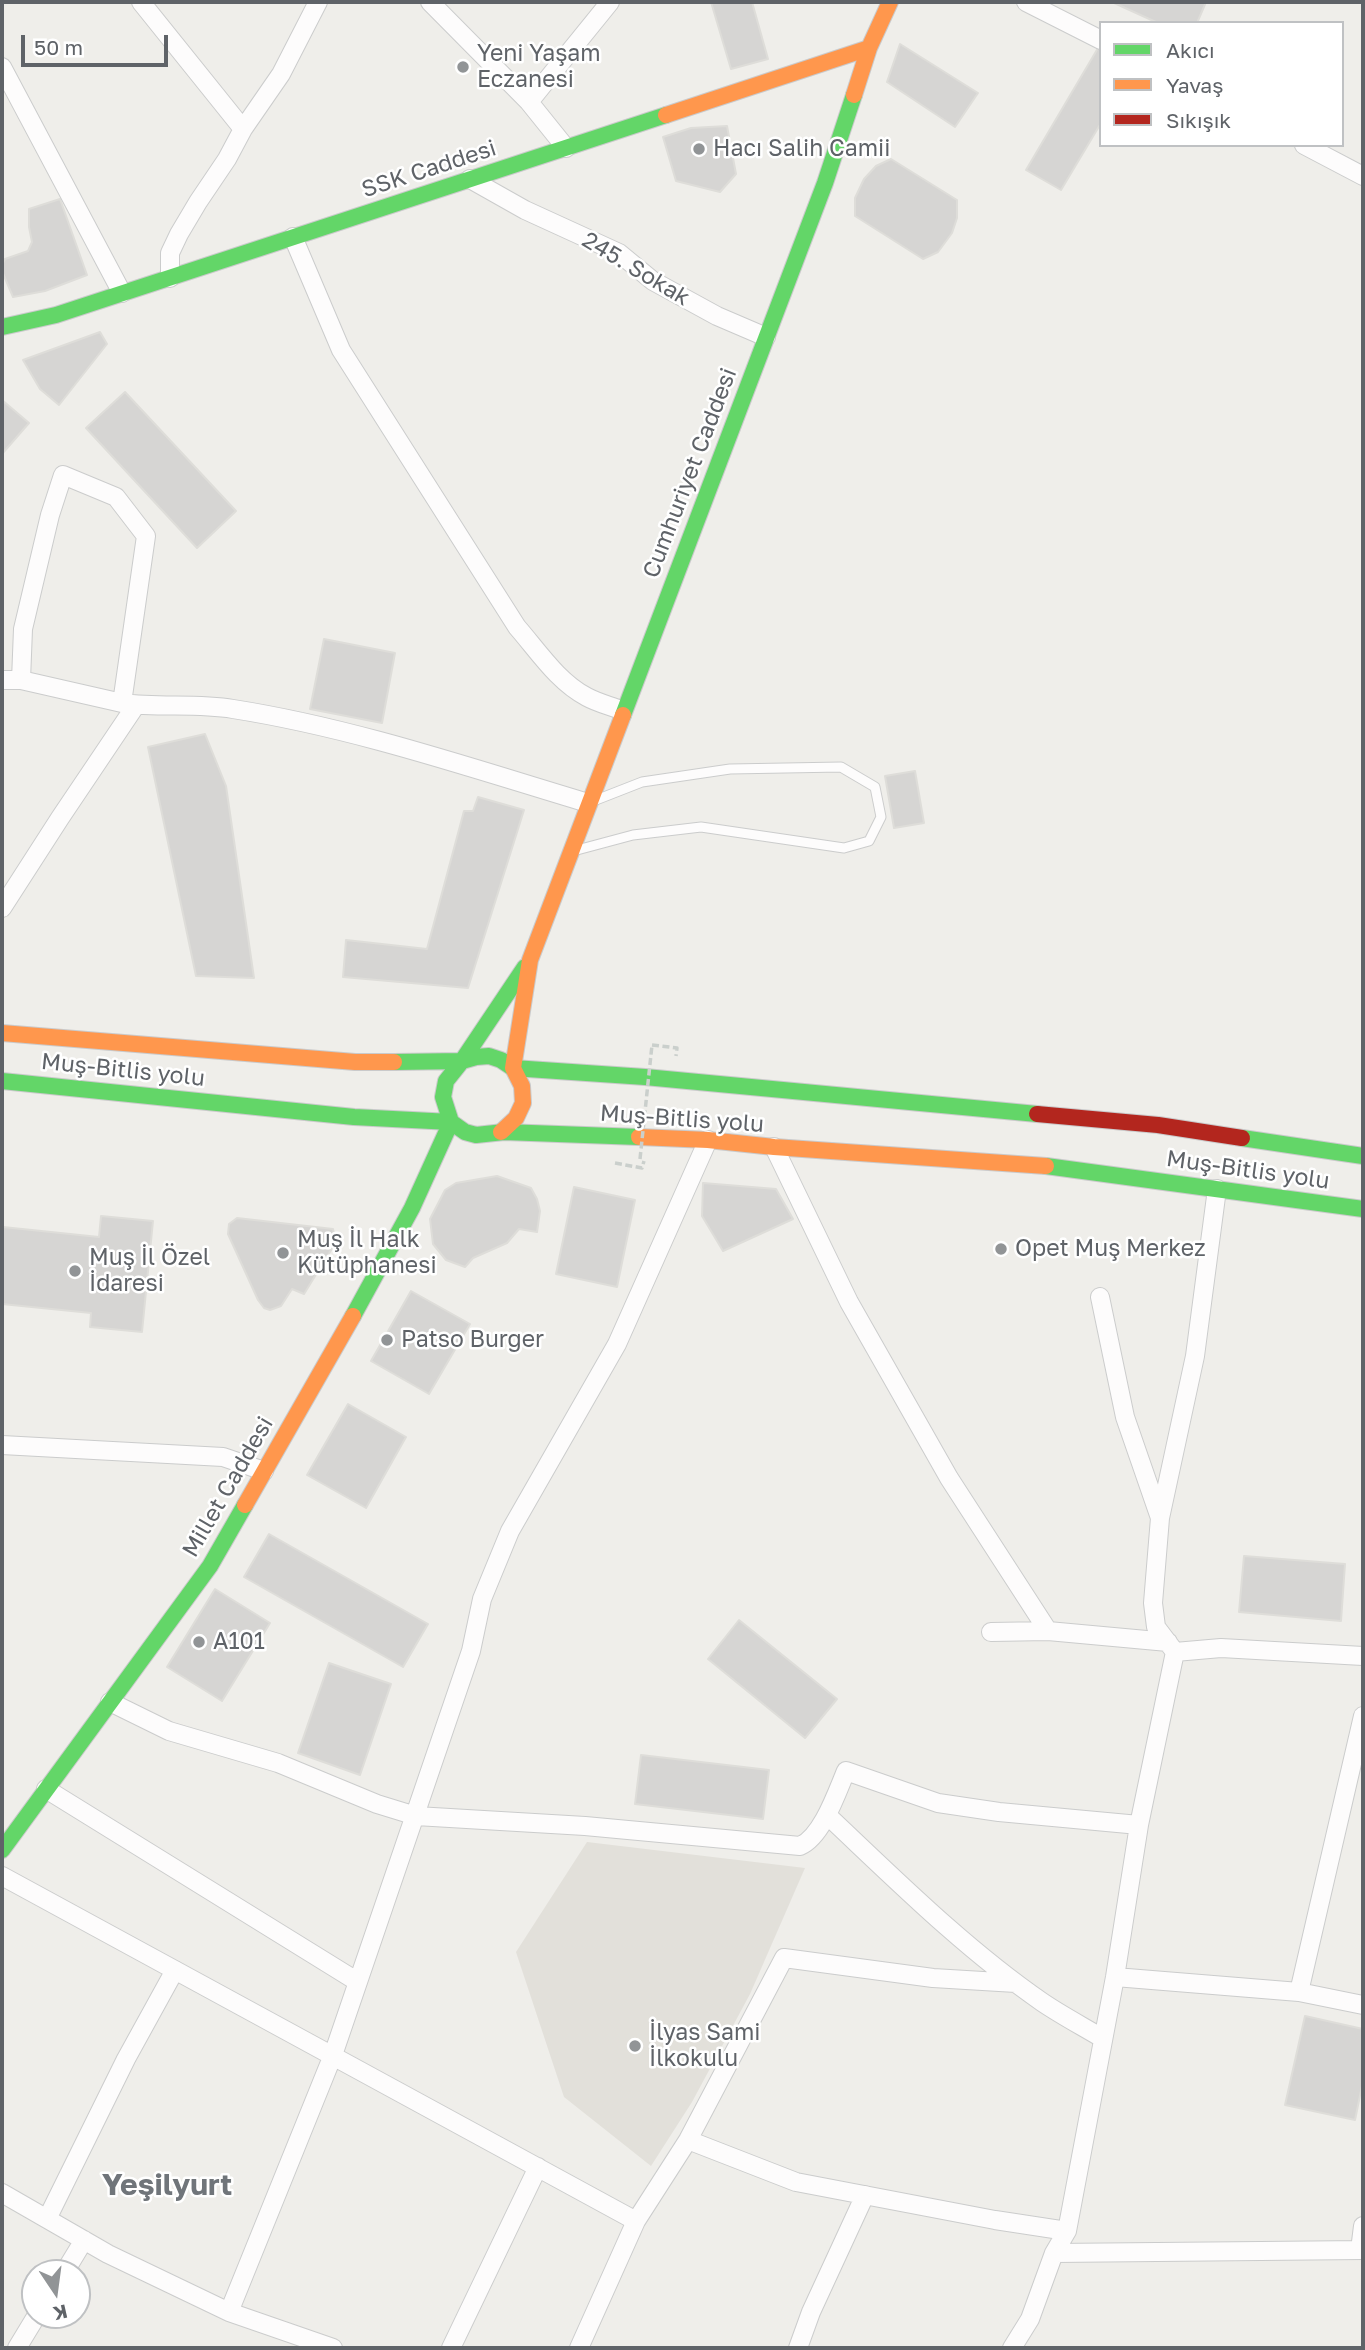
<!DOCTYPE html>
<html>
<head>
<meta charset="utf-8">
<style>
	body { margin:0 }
	#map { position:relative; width:1365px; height:2350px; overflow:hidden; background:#efeeea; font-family:"Golos Text",sans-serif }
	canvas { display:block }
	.frame { position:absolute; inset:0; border:4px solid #5f6368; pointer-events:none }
	.legend { position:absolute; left:1099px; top:21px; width:245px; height:126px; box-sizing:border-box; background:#fff; border:2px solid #bfc1c3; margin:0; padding:9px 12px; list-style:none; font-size:21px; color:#5f6368 }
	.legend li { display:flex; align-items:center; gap:14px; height:35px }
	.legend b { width:35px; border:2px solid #bfc1c3 }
	.north { position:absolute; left:21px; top:2259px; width:70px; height:70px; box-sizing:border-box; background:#fff; border:2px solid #bfc1c3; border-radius:50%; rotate:167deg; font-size:19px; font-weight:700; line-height:28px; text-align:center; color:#5f6368 }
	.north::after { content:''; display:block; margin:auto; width:24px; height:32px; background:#919496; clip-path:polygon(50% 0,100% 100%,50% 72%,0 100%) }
	.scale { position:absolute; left:21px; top:35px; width:147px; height:32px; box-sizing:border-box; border:4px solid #5f6368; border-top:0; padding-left:9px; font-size:21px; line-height:24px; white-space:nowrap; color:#5f6368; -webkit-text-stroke:5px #fff; paint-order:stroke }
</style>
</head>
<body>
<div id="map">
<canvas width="1365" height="2350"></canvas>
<div class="frame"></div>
<ul class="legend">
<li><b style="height:9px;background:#63d668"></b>Akıcı</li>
<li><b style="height:9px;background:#ff974d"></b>Yavaş</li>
<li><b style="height:9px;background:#b3261e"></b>Sıkışık</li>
</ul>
<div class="north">K</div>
<div class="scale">50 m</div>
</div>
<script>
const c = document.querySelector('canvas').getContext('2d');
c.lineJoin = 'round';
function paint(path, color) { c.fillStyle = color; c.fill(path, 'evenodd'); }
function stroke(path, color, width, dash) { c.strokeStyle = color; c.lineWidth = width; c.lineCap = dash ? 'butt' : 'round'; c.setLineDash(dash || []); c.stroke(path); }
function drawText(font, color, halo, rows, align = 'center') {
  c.font = font + ' "Golos Text",sans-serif'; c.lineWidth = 5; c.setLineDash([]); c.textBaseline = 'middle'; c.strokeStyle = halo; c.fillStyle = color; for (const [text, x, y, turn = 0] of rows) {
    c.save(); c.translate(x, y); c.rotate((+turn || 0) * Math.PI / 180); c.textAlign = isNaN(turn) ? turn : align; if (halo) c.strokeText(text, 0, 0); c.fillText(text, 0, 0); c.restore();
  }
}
const education = new Path2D(`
	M587 1842 805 1868 750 1994 692 2102 651 2166 564 2097 516 1952Z`);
const building = new Path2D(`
	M711 2H752L768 59 731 69Z
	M1112 2H1206L1197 23H1158Z
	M1101 43V123L1061 190 1026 170Z
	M900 44 978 93 955 127 887 82Z
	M727 126 736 174 720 192 676 181 663 137 691 128Z
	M891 159 957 200V218L952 233 938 252 923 259 855 216V198L864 179 876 166Z
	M60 199 87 275 45 291 13 297 2 271V265L5 259 28 251 32 242 29 227V209Z
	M100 332 107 344 59 405 40 389 23 360Z
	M125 392 236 511 197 548 86 428Z
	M2 400 29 423 2 454Z
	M324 639 395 653 382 723 310 709Z
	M205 734 226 786 254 978 196 976 148 747Z
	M915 771 924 823 894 828 885 776Z
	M478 797 524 810 468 988 343 977 346 940 427 949 464 811H473Z
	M497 1176 531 1188 537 1199 540 1211 537 1232 519 1229 507 1243 473 1258 465 1267 446 1260 433 1244 430 1219 445 1190 456 1183Z
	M703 1183 776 1189 793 1219 723 1251 702 1216Z
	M574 1187 635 1200 617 1287 556 1274Z
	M101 1216 153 1221 142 1332 90 1327 91 1313 2 1304 3 1227 99 1237Z
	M237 1218 333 1229 336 1242 304 1294 292 1289 281 1306 270 1310 264 1308 258 1300 228 1234 229 1224Z
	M411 1291 470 1324 429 1394 371 1361Z
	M348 1404 406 1437 366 1508 307 1475Z
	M269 1534 428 1624 403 1667 244 1577Z
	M1244 1556 1345 1564 1341 1621 1239 1612Z
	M215 1589 270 1623 222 1701 167 1667Z
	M739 1620 837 1699 805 1738 708 1659Z
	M329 1663 391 1684 360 1775 298 1753Z
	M641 1755 769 1770 763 1819 635 1804Z
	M1305 2016 1363 2029V2081L1355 2120 1285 2105Z`);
const path = new Path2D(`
	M652 1045 677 1048 676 1056
	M615 1163 642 1168 644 1161`);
const lane = new Path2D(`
	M577 850 633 835 701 827 844 848 869 841 881 817 875 787 841 767 730 769 642 782 596 800`);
const street = new Path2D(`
	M141 2 243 129
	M430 2 529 102 566 148
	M1026 2 1101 40
	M2 67 122 293
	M529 102 610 2
	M1304 145 1363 176
	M470 179 525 210 619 253 653 281 717 316 766 337
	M293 237 341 350 517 627C538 651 558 682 587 697 598 703 611 706 623 711
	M170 278V253L179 234 198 202 227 159 243 129 281 74 318 2
	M2 680H21L122 703C159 708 196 703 233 709 354 728 471 768 588 803
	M21 680 23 629 50 515 63 475 116 497 146 536 122 703
	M2 908 60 818 136 705
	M774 1147 849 1302 949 1478 1048 1631
	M1100 1297 1125 1417 1160 1518
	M2 1445 223 1457 264 1471
	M991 1632 1048 1631 1168 1642
	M1175 1652 1221 1648 1363 1656
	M110 1702 169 1731 278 1763 377 1804 416 1816 585 1826 800 1846C822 1837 837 1792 846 1771L938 1803 999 1812 1139 1825
	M46 1789 358 1982
	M827 1815C896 1880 964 1948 1042 2002 1061 2015 1082 2026 1102 2038
	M2 1876 636 2221
	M1115 1977 1299 1992 1363 2005
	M1299 1992 1363 1716
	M688 2140 796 2182 995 2220 1067 2231
	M2 2193 108 2254 229 2312 333 2348
	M47 2219 126 2059 175 1970
	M1360 2250 1363 2226
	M1054 2253 1363 2250
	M64 2273 84 2240
	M229 2312 333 2055 471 1651 482 1599 510 1531 617 1344 708 1140
	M17 2348 37 2315
	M451 2348 538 2167
	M579 2348 636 2221 688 2140 784 1958 933 1978 1016 1983
	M798 2348 811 2312 865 2195
	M1012 2348 1030 2319 1054 2253 1067 2231 1115 1977 1139 1825 1175 1652 1156 1627 1153 1603 1160 1518 1195 1356 1217 1189`);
const fast = new Path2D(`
	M2 327 56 315 666 115
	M623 715 825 183 854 95
	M394 1062 462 1061 476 1057 489 1056 501 1060 513 1068 645 1077 1037 1114
	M2 1081 354 1117 451 1122 465 1132 476 1135 504 1132 639 1137
	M1242 1138 1363 1156
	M1046 1166 1363 1209
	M353 1316 412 1208 451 1122 443 1097 446 1081 462 1061 525 967
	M2 1850 210 1566 245 1505`);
const slow = new Path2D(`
	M854 95 869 48 890 2
	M666 115 869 48
	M2 1033 355 1062H394
	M501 1132 516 1118 523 1103 522 1086 513 1068 530 960 623 715
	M639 1137 708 1140 774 1147 1046 1166
	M245 1505 353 1316`);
const jam = new Path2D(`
	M1037 1114 1158 1125 1242 1138`);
const pathBridge = new Path2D(`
	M640 1159 652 1045`);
const markers = [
	[463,67,7,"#919496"],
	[699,149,7,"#919496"],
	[1001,1249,7,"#919496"],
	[283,1253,7,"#919496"],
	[75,1271,7,"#919496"],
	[387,1340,7,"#919496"],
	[199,1642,7,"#919496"],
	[635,2046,7,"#919496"]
];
const poiNames = [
	["Yeni Yaşam",477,54],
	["Eczanesi",477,80],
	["Hacı Salih Camii",713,149],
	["Muş İl Halk",297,1240],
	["Kütüphanesi",297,1266],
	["Opet Muş Merkez",1015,1249],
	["Muş İl Özel",89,1258],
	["İdaresi",89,1284],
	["Patso Burger",401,1340],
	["A101",213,1642],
	["İlyas Sami",649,2033],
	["İlkokulu",649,2059]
];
const streetNames = [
	["SSK Caddesi",429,169,-18],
	["245. Sokak",636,269,31],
	["Cumhuriyet Caddesi",690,473,-69],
	["Muş-Bitlis yolu",123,1070,6],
	["Muş-Bitlis yolu",682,1119,4],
	["Muş-Bitlis yolu",1248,1170,8],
	["Millet Caddesi",228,1487,-60]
];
const districtNames = [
	["Yeşilyurt",167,2185]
];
paint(education, '#e2e0da');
paint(building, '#d6d5d3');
stroke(building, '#deddd9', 2);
stroke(lane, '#cbcccc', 11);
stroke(street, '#cbcccc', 20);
stroke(fast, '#cacacb', 18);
stroke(slow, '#cacacb', 18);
stroke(jam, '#cacacb', 18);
stroke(path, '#cacfcc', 3.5, [7, 3.5]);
stroke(lane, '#fdfcfc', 9);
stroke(street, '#fdfcfc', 18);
stroke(fast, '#63d668', 16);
stroke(slow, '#ff974d', 16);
stroke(jam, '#b3261e', 16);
stroke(pathBridge, '#cacfcc', 3.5, [7, 3.5]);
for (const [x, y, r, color] of markers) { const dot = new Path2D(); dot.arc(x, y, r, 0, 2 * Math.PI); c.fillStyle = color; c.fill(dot); stroke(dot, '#fff', 2.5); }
drawText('23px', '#5f6368', '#fff', poiNames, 'left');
drawText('23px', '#5f6368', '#fff', streetNames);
drawText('bold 30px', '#70757a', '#fff', districtNames);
</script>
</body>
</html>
